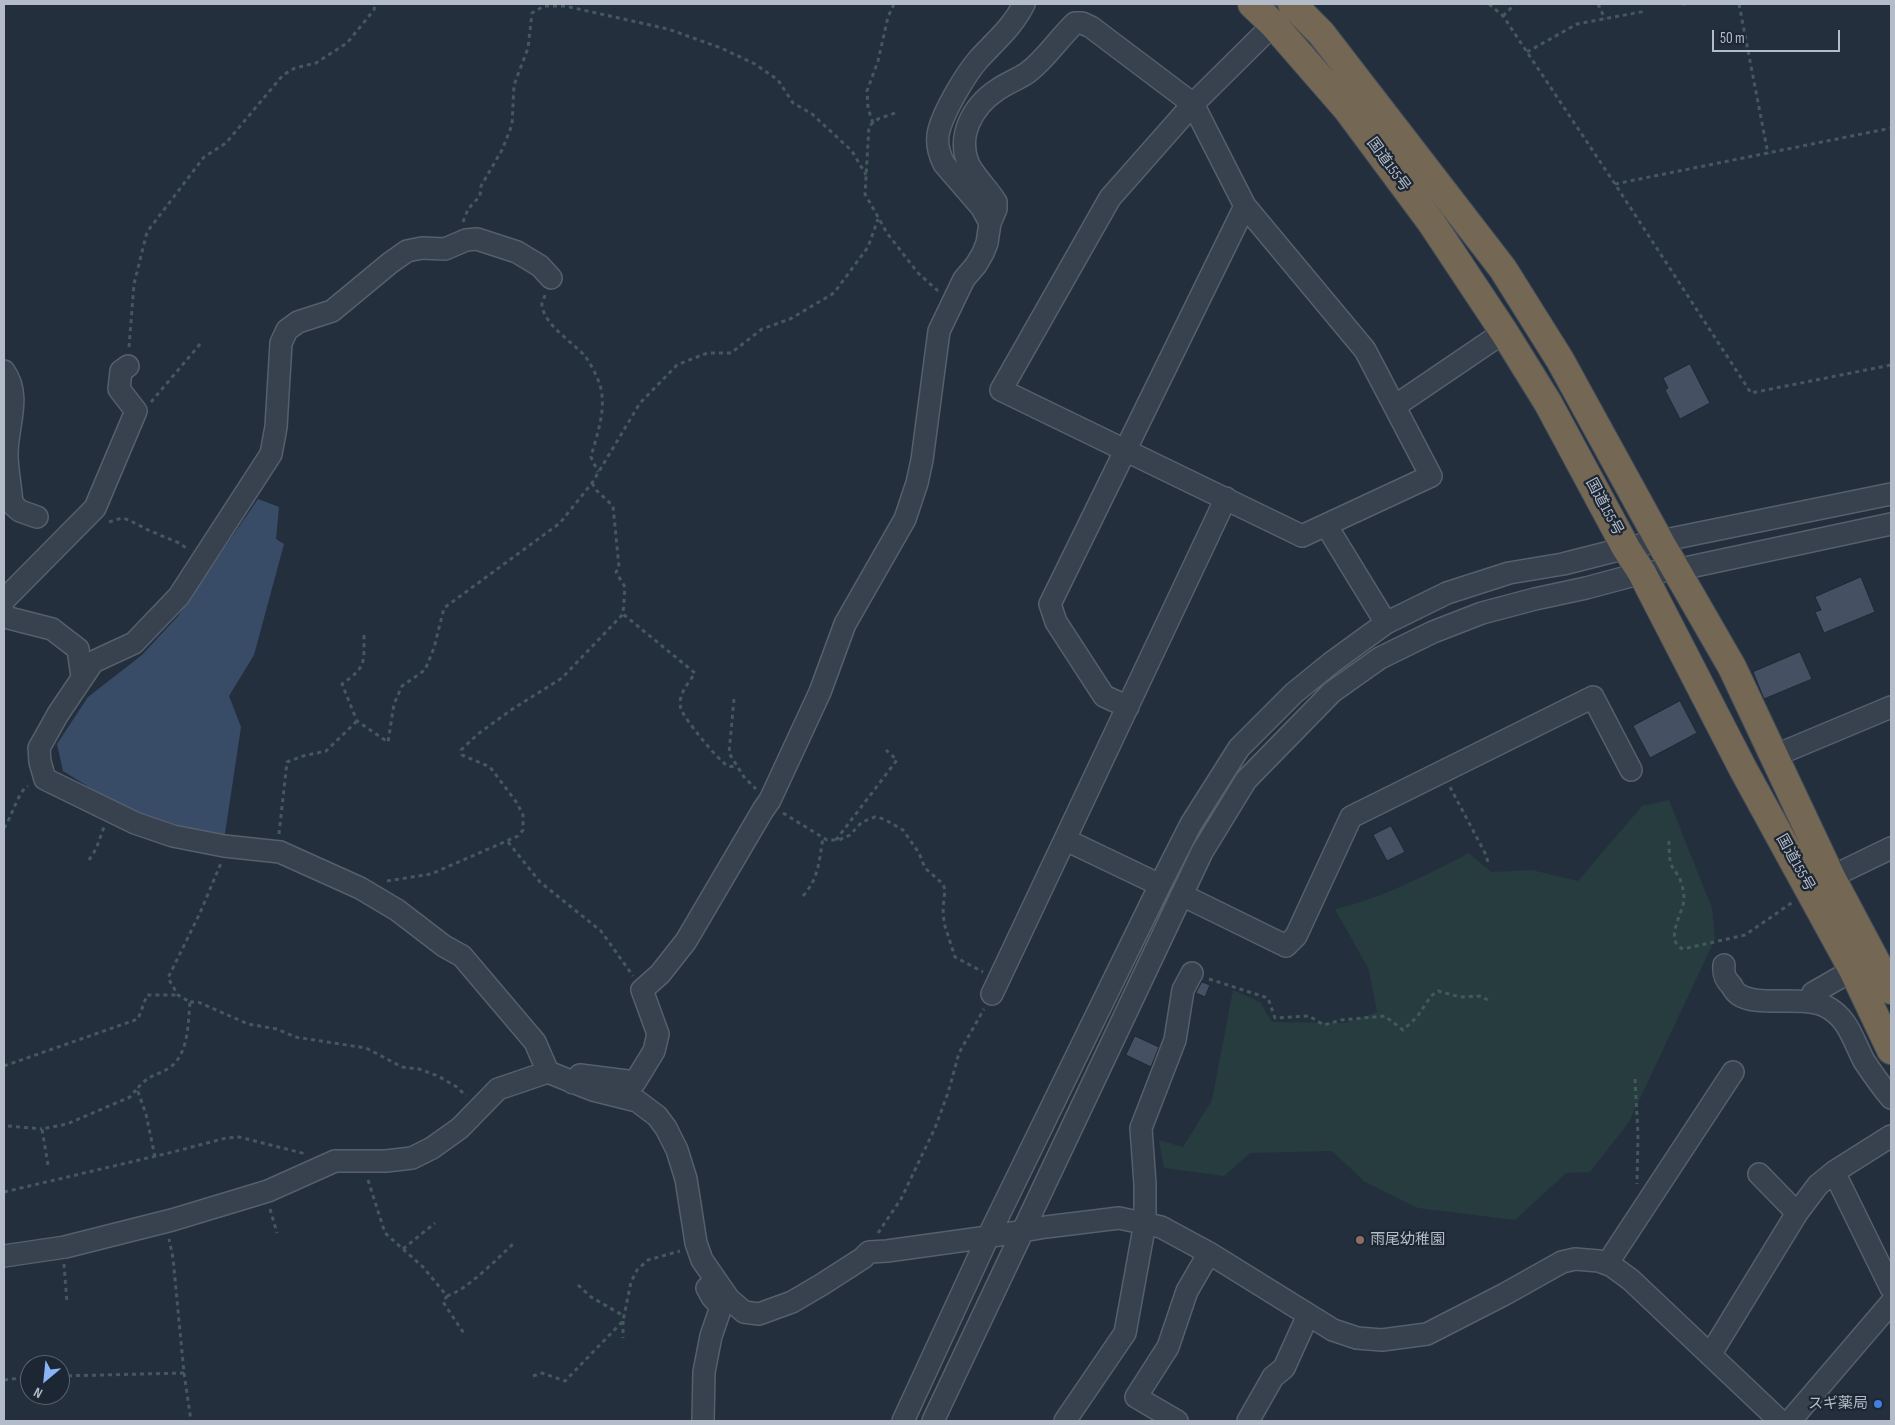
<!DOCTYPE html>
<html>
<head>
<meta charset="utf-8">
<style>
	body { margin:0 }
	#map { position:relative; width:1895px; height:1425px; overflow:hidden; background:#242f3e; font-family:"Sofia Sans Condensed",sans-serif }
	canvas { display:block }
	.frame { position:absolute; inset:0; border:5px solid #b4bcc9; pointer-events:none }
	.north { position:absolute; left:20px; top:1355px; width:50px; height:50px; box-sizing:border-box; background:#1d2633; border:1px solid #59626f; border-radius:50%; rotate:208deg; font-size:14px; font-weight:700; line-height:20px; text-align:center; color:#b4bcc9 }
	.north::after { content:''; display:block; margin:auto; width:18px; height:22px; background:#8ab4f8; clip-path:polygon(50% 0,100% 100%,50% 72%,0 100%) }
	.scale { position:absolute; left:1712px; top:30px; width:128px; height:22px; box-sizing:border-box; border:2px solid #b4bcc9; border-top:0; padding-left:6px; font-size:15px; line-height:18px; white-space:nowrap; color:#b4bcc9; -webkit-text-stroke:4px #1d2633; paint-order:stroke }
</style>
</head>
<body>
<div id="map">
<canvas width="1895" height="1425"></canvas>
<div class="frame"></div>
<div class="north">N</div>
<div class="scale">50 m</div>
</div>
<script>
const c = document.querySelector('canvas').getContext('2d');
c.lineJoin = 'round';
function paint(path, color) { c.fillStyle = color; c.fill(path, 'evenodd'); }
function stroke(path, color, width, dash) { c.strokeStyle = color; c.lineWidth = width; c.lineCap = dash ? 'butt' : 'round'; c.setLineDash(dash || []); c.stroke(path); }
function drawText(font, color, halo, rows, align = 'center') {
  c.font = font + ' "Sofia Sans Condensed","Noto Sans JP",sans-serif'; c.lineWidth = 4.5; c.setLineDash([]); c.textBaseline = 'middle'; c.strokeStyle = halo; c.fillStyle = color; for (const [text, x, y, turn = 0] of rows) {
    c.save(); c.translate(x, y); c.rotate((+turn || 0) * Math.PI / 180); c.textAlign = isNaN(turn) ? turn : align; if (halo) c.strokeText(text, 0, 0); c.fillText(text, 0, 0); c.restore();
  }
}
const green = new Path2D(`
	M1669 800 1712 908 1715 939 1629 1122 1590 1172 1566 1173 1515 1220 1418 1208 1365 1182 1332 1151 1250 1153 1224 1176 1164 1168 1159 1140 1183 1147 1212 1100 1233 990 1260 1002 1272 1022 1345 1023 1377 1012 1369 970 1335 909C1383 898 1426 875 1469 853L1491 872 1532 870 1578 881 1642 806Z`);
const water = new Path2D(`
	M258 499 279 507 276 539 284 544 254 655 229 696 241 727 224 840 121 807 63 771 57 744 88 697 142 655 178 616Z`);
const building = new Path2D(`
	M1690 364 1710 403 1680 419 1665 390 1668 388 1663 378Z
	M1861 577 1875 612 1824 633 1815 612 1821 610 1815 597Z
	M1800 652 1812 679 1764 699 1753 672Z
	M1680 701 1697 733 1650 758 1633 726Z
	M1391 826 1405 852 1387 861 1373 835Z
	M1202 982 1210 985 1205 997 1196 993Z
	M1135 1036 1159 1047 1151 1067 1126 1055Z`);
const path = new Path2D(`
	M1489 4 1503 16 1615 184 1751 393 1891 365
	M1598 4 1605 19
	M1682 4H1685
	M1739 4 1768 154
	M1503 16 1515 4
	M1527 52 1577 24 1646 11
	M895 113 878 119 869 126 865 194 887 233 918 273 938 291
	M873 123 868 108 867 91 878 61 888 17 894 4
	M1615 184 1891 128
	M463 222 468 209 480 196 481 186 502 150 512 125 514 85 528 48 532 13 544 6H565L668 29 721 48 755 64 778 80 793 103 812 114 852 151 866 175
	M545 295C544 299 541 303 542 306 545 325 572 342 584 355 590 362 597 376 600 385 607 409 597 434 591 457L598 472
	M129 347 134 284 147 232 204 157 226 143 283 75 295 68 316 63 347 43 374 10 375 4
	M151 402 201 343
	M592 483 596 490 613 506 619 567 616 572 625 587 623 614 695 673C688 684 677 695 681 709 683 717 720 763 728 766 731 767 734 766 736 766
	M109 522 122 518 129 520 148 530 179 543 189 550
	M364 635C364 664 366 667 342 684L357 721 388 742 394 704 402 686 425 670 434 648 444 608 560 523 592 483 640 403 677 365 707 353H731L762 329 790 319 834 293 868 247 878 219
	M734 699 729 753 744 777 756 789
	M1450 787 1485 853 1488 862
	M783 813 827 840H839L850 835 862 822 875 817 884 819 903 830 919 853 925 868 943 884 945 890 943 908 944 923 955 957 983 972
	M4 828C12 817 18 791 28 786
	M279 834 287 762 303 756 326 751 357 721
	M836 840 897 760 886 750
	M1669 841C1669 848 1669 857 1671 864 1672 868 1675 870 1677 874 1682 881 1684 892 1684 900 1682 915 1664 941 1683 949L1745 935 1793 902
	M508 842 540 882 601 931 633 976
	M89 860 96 849 104 827
	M387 881 431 874 518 836 523 830V815L517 803 490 767 462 755 461 750 478 734 511 710 562 678 623 614
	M803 896C819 878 819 861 823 838
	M1209 979 1268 998 1275 1018 1309 1016 1324 1025 1341 1020 1385 1016 1403 1030 1417 1017 1431 996 1438 991 1460 997 1481 996 1491 1002
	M190 1002H198L248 1024 277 1029 295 1037 366 1048 402 1067 419 1069 438 1076 457 1087 466 1096
	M4 1066 138 1019 147 995H178
	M1635 1079 1638 1134 1637 1184
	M8 1126 42 1129
	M155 1157 146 1114 137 1089C149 1074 155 1077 169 1068 189 1055 188 1022 190 1002L178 995 168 978 200 913 221 863
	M48 1165 42 1129 67 1124 130 1097 136 1090
	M368 1180 385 1233 423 1267 447 1296 443 1302 465 1335
	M4 1192 173 1152 226 1138 239 1137 306 1154
	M270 1209 277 1233
	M878 1233 901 1199 935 1128 948 1093 959 1053 984 1009
	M403 1249 435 1223
	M64 1264 67 1303
	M578 1285 591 1297 624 1316
	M447 1296C467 1290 498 1258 514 1243
	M623 1321V1338
	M184 1373 191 1421
	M60 1376 184 1373 173 1258 169 1239
	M533 1376 542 1373 565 1381 623 1321 631 1282 637 1270 648 1260 680 1251
	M4 1380 30 1377`);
const minor = new Path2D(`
	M990 223 982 208 944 164C939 154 936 141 939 130 944 111 965 75 978 60 995 41 1012 28 1024 4
	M4 371C22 396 7 425 7 454 7 470 11 487 12 504L20 511 37 517
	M1395 406 1504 332
	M1326 525 1386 623
	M4 600 95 508 136 411 119 389 121 371 128 366
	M4 613 5 617 52 629 78 649 82 677
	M1128 707 1104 696 1056 622 1050 604 1245 206
	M1774 756 1891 707
	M1066 840 1160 885
	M1831 877 1891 848
	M1182 895 1286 946 1296 936 1351 817 1593 697 1631 770
	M1724 965C1723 974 1725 979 1731 985 1733 988 1735 992 1738 994 1757 1008 1801 995 1825 1006 1848 1017 1853 1040 1864 1061 1872 1073 1882 1087 1891 1098
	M992 994 1226 498
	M1812 1001 1813 993 1853 970
	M548 1072 535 1042 462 956 444 946 397 910 360 888 280 852 224 846 173 836 135 823 45 779 40 762 39 748 58 714 93 662 134 643 179 596 271 454 276 427 281 343 287 330 298 322 332 311 390 263 407 251 422 248 445 249 466 240 477 239 517 252 540 266 551 278
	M573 1083 580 1075 635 1082 654 1051 658 1034 642 990 660 974 686 941 763 810 770 800 820 692 845 624 905 519 917 483 922 460 939 331 964 279 976 265 983 253 987 243 990 223 996 209V202C988 189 976 178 969 165 956 136 973 106 997 90 1007 83 1018 79 1027 73 1046 59 1058 39 1075 23H1082L1091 27 1193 104 1245 206 1365 350 1431 476 1302 536 1001 390 1110 198 1193 104 1284 14
	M1834 1172 1891 1288
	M1759 1174 1797 1213
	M4 1256 65 1247 172 1220 268 1191 335 1161H386L412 1158 432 1148 460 1128 498 1089 548 1072 593 1090 637 1101 657 1116 666 1128 677 1150 686 1179 696 1243 702 1260 729 1299 744 1312 759 1314 792 1302 821 1285 863 1258 869 1252 887 1251 988 1237 1046 1227 1119 1218 1161 1227 1209 1253 1333 1330 1357 1338 1382 1340 1427 1334 1505 1294 1562 1262 1575 1259 1599 1261 1612 1266 1631 1280 1780 1421
	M1607 1264 1733 1072
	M1710 1355 1797 1213 1818 1185 1834 1172 1891 1136
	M703 1421 704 1372 711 1336 721 1307 712 1297 707 1288
	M903 1421 988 1237 1160 885 1191 824 1239 748 1294 693 1331 663 1386 623 1447 593 1509 573 1563 564 1626 548 1891 494
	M933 1421 1202 852 1246 780 1332 692 1380 658 1433 632 1482 613 1535 599 1586 588 1642 573 1676 570 1891 524
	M1065 1421 1125 1333 1145 1223V1184L1141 1128 1175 1040 1183 990 1192 973
	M1177 1421 1136 1397 1168 1347 1187 1291 1209 1253
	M1248 1421 1273 1377 1284 1368 1308 1315
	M1790 1421 1891 1303`);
const highway = new Path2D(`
	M1252 4 1273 24 1347 109 1431 222 1504 332 1548 403 1626 548 1642 573 1743 769 1853 970 1891 1050
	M1292 4 1321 33 1503 269 1560 360 1660 542 1732 667 1831 877 1891 990`);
const markers = [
	[1360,1240,5,"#8d6e63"],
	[1878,1404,5,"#3f7fe0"]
];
const streetNames = [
	["国道155号",1388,165,54],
	["国道155号",1604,507,62],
	["国道155号",1795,863,61]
];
const poiNames = [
	["雨尾幼稚園",1370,1240],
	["スギ薬局",1868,1404,"right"]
];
paint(green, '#263c3f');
paint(water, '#394c67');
paint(building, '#455162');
stroke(building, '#1f2835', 1);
stroke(minor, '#565f6c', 24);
stroke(highway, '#434c59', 30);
stroke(path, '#44595c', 3, [4, 4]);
stroke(minor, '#38414e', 21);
stroke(highway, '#746855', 28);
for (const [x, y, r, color] of markers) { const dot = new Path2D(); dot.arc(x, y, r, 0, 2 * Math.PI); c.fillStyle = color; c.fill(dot); stroke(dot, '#1d2633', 2); }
drawText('15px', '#b4bcc9', '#1d2633', streetNames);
drawText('15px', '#b4bcc9', '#1d2633', poiNames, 'left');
</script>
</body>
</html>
